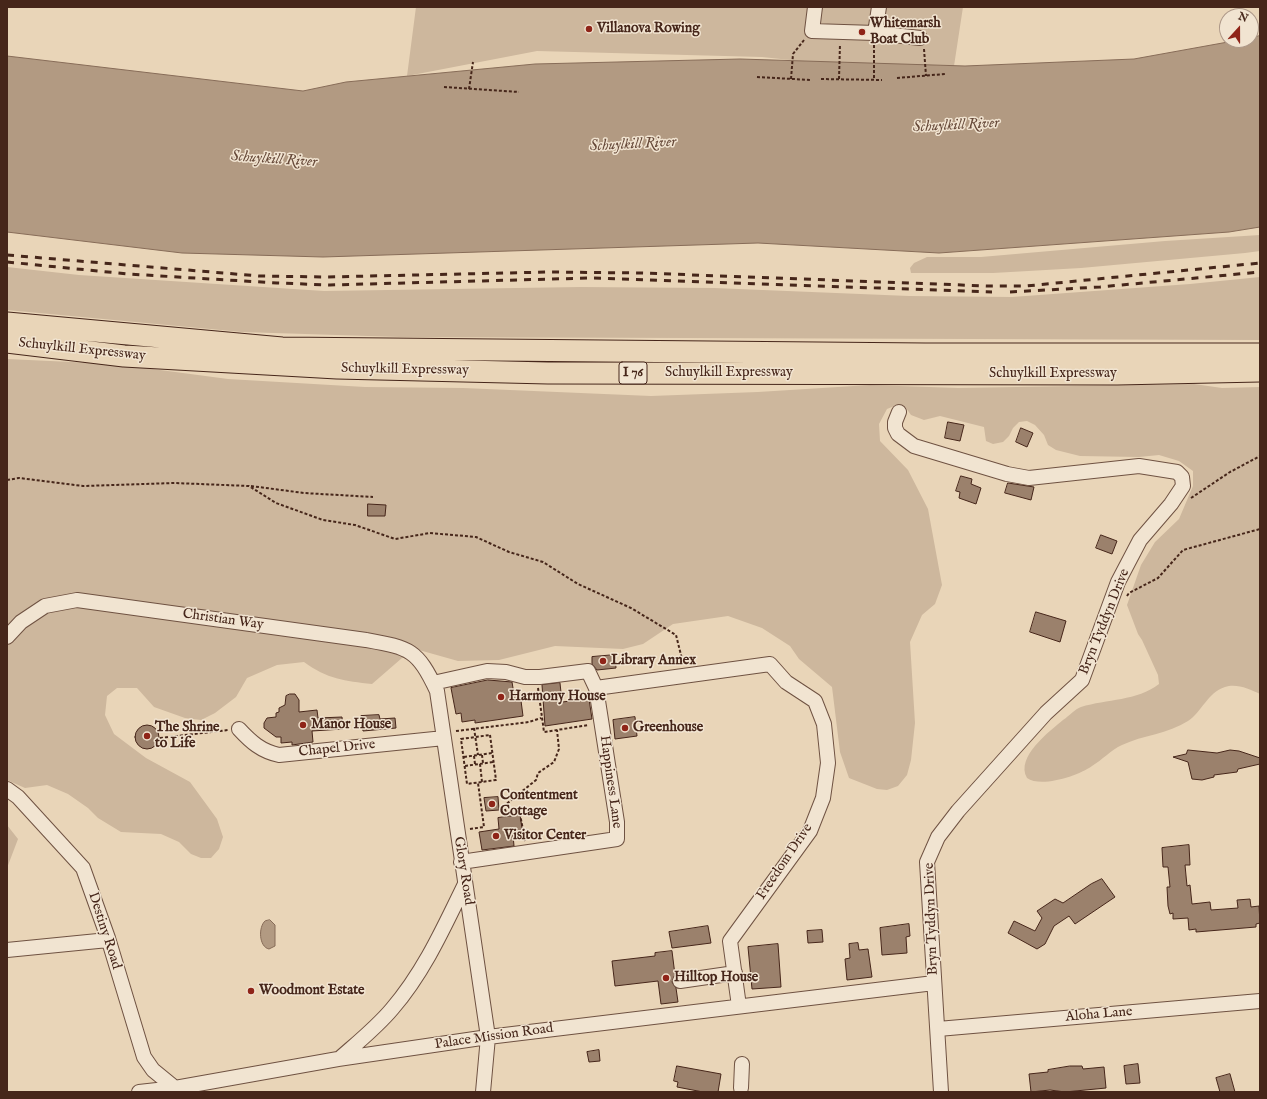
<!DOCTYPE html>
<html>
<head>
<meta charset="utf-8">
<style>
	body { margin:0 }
	#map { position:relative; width:1267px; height:1099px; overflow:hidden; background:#e9d5b8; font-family:"IM FELL English",serif }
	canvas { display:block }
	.frame { position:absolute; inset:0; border:8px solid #46261a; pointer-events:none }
	.north { position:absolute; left:1219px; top:8px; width:40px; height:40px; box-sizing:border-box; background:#f1e4d1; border:1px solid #ad9888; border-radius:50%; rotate:21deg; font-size:11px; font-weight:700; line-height:16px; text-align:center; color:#46261a }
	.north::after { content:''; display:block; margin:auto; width:14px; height:18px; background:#8f2418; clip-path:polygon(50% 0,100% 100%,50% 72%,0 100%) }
</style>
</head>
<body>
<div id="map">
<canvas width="1267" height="1099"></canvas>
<div class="frame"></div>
<div class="north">N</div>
</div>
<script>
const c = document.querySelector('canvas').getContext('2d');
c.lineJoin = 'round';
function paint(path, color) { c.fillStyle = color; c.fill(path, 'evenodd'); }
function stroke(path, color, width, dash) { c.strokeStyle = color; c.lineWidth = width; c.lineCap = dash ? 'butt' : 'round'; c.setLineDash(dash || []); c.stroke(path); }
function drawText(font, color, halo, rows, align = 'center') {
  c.font = font + ' "IM FELL English",serif'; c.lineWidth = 3; c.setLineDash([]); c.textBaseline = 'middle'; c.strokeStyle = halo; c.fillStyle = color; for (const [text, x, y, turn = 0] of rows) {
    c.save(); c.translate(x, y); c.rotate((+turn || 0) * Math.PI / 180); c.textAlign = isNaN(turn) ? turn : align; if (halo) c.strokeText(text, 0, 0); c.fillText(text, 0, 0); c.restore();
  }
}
const green = new Path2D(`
	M416 7H963L954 66 828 64 762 57 537 51 407 76Z
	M1260 235V251L1245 253 1081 268 993 273H911L910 268 914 263 927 257H981L1165 241Z
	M7 267 79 275 324 291 580 287 714 288 909 296 1012 297 1190 284 1260 277V340L400 337 242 332 7 310Z
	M7 359 115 364 228 379 365 387 463 388 651 396 758 392 870 385 958 388 1194 384 1222 388 1260 387V694C1250 689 1236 683 1225 687 1207 693 1202 712 1188 721 1168 734 1143 735 1122 745 1111 750 1102 760 1092 766 1078 776 1041 788 1027 778 1015 757 1050 731 1063 720 1069 716 1075 709 1081 707 1107 699 1137 701 1159 684L1158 675 1142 640 1138 634 1127 605 1141 565 1155 542 1179 519 1193 486V471L1179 461 1159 455 1139 457 1080 456 1056 450 1048 445 1044 435 1035 425 1027 421 1019 422 1013 428 1009 436 1003 442 993 444 986 441 984 427 940 416 924 420 911 415 906 408 897 405 887 409 879 424 880 441 908 470 928 509 942 585 935 604 922 615 910 642 915 723 911 760 907 775 898 786 887 790 877 789 849 778 840 752 832 687 799 659 790 646 762 628 728 616 673 624 643 644 623 649 555 646 499 660 458 661 419 650 402 658 372 684C345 681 327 679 304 662L277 665 247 678 236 697 215 713 201 720 185 718 154 707 137 688H117L107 696 105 715 114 734 146 758 190 782 217 819 223 837 219 849 211 858H201L191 854 179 842 161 834 121 832 98 818 88 808 68 794 47 785 25 788 7 780Z
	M7 825 18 839 7 868Z`);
const water = new Path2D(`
	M1260 36V227L1229 232 939 253 758 243 323 257 182 253 7 232V56L303 91 346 82 535 64 740 59 965 66 1134 59 1239 40H1251V38Z
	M270 920 275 925V946L269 949C259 947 258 927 265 921Z`);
const building = new Path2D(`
	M948 422 964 425 960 441 945 438Z
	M1021 428 1033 433 1027 447 1016 442Z
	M961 476 972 479 971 484 981 488 976 504 959 498 960 492 956 491Z
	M1008 483 1034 487 1031 500 1005 493Z
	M368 504 386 505 385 516H368Z
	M1101 535 1117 541 1112 554 1096 548Z
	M1036 612 1066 621 1060 642 1030 632Z
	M615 655 616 668 597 670 592 664V657Z
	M488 680 512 682 514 694 520 693 523 716 475 723V720L462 722 461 713 456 714 451 688Z
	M560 683 562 702 589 699 592 719 545 726 542 685Z
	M290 694H295L299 700V712L317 710 318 718 342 717 343 729 312 731 313 742 292 745V742L281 743V737H276L264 728V723L267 718 276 717V713L279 712V708L285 705 286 696Z
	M379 715 380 719 395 718 396 728 363 731 361 716Z
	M635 717 637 736 615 739 613 720Z
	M135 737a12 12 0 1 1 24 0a12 12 0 1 1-24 0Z
	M1188 750 1217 753 1230 750 1239 751 1260 758V764L1238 769 1237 772 1214 775V777L1202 780 1192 779 1188 762 1173 757 1186 754Z
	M498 797 499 810 486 811 484 798Z
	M520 815 523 834 513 835 514 846 482 850 479 832 499 829 498 818Z
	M1189 845 1190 865H1185L1187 886 1190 885 1192 904 1210 902 1211 910 1238 908 1237 900 1250 899 1251 907 1259 906 1260 923 1256 924V927L1196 932V929L1189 930 1188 918 1173 919V913L1170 914 1168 906 1167 887H1170L1168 867H1163L1162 848Z
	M1102 879 1115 897 1075 924 1069 916 1054 926 1045 944 1037 949 1008 933 1014 921 1035 931 1042 918 1037 911 1055 899 1063 903 1091 884Z
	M909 924 910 936 906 937 907 953 882 955 880 928Z
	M708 926 711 943 672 948 669 932Z
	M822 930 823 942 808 943 807 931Z
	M858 943 859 950 868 949 872 977 847 980 845 959 850 958 849 944Z
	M778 944 781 987 752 989 748 947Z
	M672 951 675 975 672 982 676 988 678 1002 661 1004 658 981 615 986 612 961 655 956V953Z
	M599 1050 600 1061 589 1062 587 1052Z
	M1138 1064 1140 1083 1126 1084 1124 1066Z
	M677 1066 721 1074 718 1092H703L677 1087 678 1082 674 1081Z
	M1070 1066H1082L1083 1069 1104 1067 1106 1088 1065 1092 1050 1090 1031 1092 1029 1074 1048 1072V1070Z
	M1230 1074 1235 1092H1220L1216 1078Z`);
const path = new Path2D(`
	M874 45V79
	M924 49 926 76
	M757 77 811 80
	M897 78 945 74
	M791 79 793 54 804 40
	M821 79 882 80
	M839 79 840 44
	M444 87 519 92
	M469 89 473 62
	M7 480 19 478 83 486 175 483 249 486 276 503 323 520 355 525 395 539 430 533 476 537 509 552 543 562 578 584 631 608 676 635 683 663
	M251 486 304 493 373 497
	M1191 498 1230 472 1260 456
	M1127 596 1129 593 1158 578 1183 550 1260 529
	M538 688 544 732 589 725
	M474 728 478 755
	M456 731 529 722 541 718
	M490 735 496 780 467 784 461 739Z
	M160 738 228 730
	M482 755 483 763
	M474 756 475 764
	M464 757 492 753
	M480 764 482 782
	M465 766 493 762
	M470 829 484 827 478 783
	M525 841 520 814 507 816 504 806 536 780 538 773 554 762 559 749 557 730`);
const minor = new Path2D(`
	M815 7 812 31 875 33 920 38
	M875 33 879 7
	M899 412 895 422V428L898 434 914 446 1007 474 1029 478 1139 466 1177 472 1182 477 1183 486 1171 504 1140 540 1118 582 1082 680 1046 713 958 811 938 837 927 862 941 1092
	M7 637 21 622 45 606 77 600 366 640C410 648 417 649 437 691L488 1037 483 1092
	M433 683 487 671 506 672 525 677H540L588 671 596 688 770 664 786 682 815 701 824 724 828 763 823 798 810 831 730 941 739 1006
	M239 729C251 742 261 751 279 755L444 738
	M7 789 18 797 83 868 108 938 144 1057 153 1070 175 1088
	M461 862 617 839V822L596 688
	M7 950 108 940
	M680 981 735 973
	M938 1029 1260 1001
	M339 1059C357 1043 377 1027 392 1009 424 972 444 927 465 884
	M741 1088 742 1064
	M139 1092 175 1088 338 1059 488 1037 934 983`);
const highway = new Path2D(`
	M7 323 282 348 925 354H1260
	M7 342 124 356 337 368 548 373 1117 374 1260 371`);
const rail = new Path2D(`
	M7 255 259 276 327 277 549 272 642 273 988 286H1026L1260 263
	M7 262 128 274 277 283 330 285 591 278 992 292
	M1010 292 1100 287 1260 272`);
const markers = [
	[589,29,4,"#8f2418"],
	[862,32,4,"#8f2418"],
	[603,661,4,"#8f2418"],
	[501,697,4,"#8f2418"],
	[303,725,4,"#8f2418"],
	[625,728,4,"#8f2418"],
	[147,736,4,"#8f2418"],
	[492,804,4,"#8f2418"],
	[496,836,4,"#8f2418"],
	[666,978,4,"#8f2418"],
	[251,991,4,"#8f2418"]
];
const shields = [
	[633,373,28]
];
const shieldNames = [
	["I 76",633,373]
];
const poiNames = [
	["Whitemarsh",870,24],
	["Boat Club",870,40],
	["Villanova Rowing",597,29],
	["Library Annex",611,661],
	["Harmony House",509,697],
	["Manor House",311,725],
	["The Shrine",155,728],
	["to Life",155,744],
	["Greenhouse",633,728],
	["Contentment",500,796],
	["Cottage",500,812],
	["Visitor Center",504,836],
	["Hilltop House",674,978],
	["Woodmont Estate",259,991]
];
const streetNames = [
	["Schuylkill Expressway",82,350,6],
	["Schuylkill Expressway",405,370,1],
	["Schuylkill Expressway",729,373],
	["Schuylkill Expressway",1053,374],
	["Christian Way",223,620,8],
	["Bryn Tyddyn Drive",1105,622,-68],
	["Chapel Drive",337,749,-6],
	["Happiness Lane",610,782,82],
	["Freedom Drive",785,862,-56],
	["Glory Road",463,871,81],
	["Bryn Tyddyn Drive",932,919,-92],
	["Destiny Road",104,931,72],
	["Aloha Lane",1099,1015,-5],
	["Palace Mission Road",494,1037,-8]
];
const waterNames = [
	["Schuylkill River",956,126,-3],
	["Schuylkill River",633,145,-3],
	["Schuylkill River",274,160,4]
];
paint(green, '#cdb79d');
paint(water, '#b29a82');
stroke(water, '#876c58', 1);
paint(building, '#9b816c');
stroke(building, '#46261a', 1);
stroke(minor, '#6f5242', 16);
stroke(highway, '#46261a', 23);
stroke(path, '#46261a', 2, [3, 2]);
stroke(minor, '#f1e4d1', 14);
stroke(highway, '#e9d5b8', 21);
stroke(rail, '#46261a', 3, [7, 7]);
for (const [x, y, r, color] of markers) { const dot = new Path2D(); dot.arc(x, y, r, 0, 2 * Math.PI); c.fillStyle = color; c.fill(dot); stroke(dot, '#f1e4d1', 1.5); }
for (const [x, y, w] of shields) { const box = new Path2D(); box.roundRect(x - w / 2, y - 11, w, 22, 3); c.fillStyle = '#f1e4d1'; c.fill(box); stroke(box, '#46261a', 1); }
drawText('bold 13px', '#46261a', null, shieldNames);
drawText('bold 14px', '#46261a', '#f1e4d1', poiNames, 'left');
drawText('14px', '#46261a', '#f1e4d1', streetNames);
drawText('italic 15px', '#664939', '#f1e4d1', waterNames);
</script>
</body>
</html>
